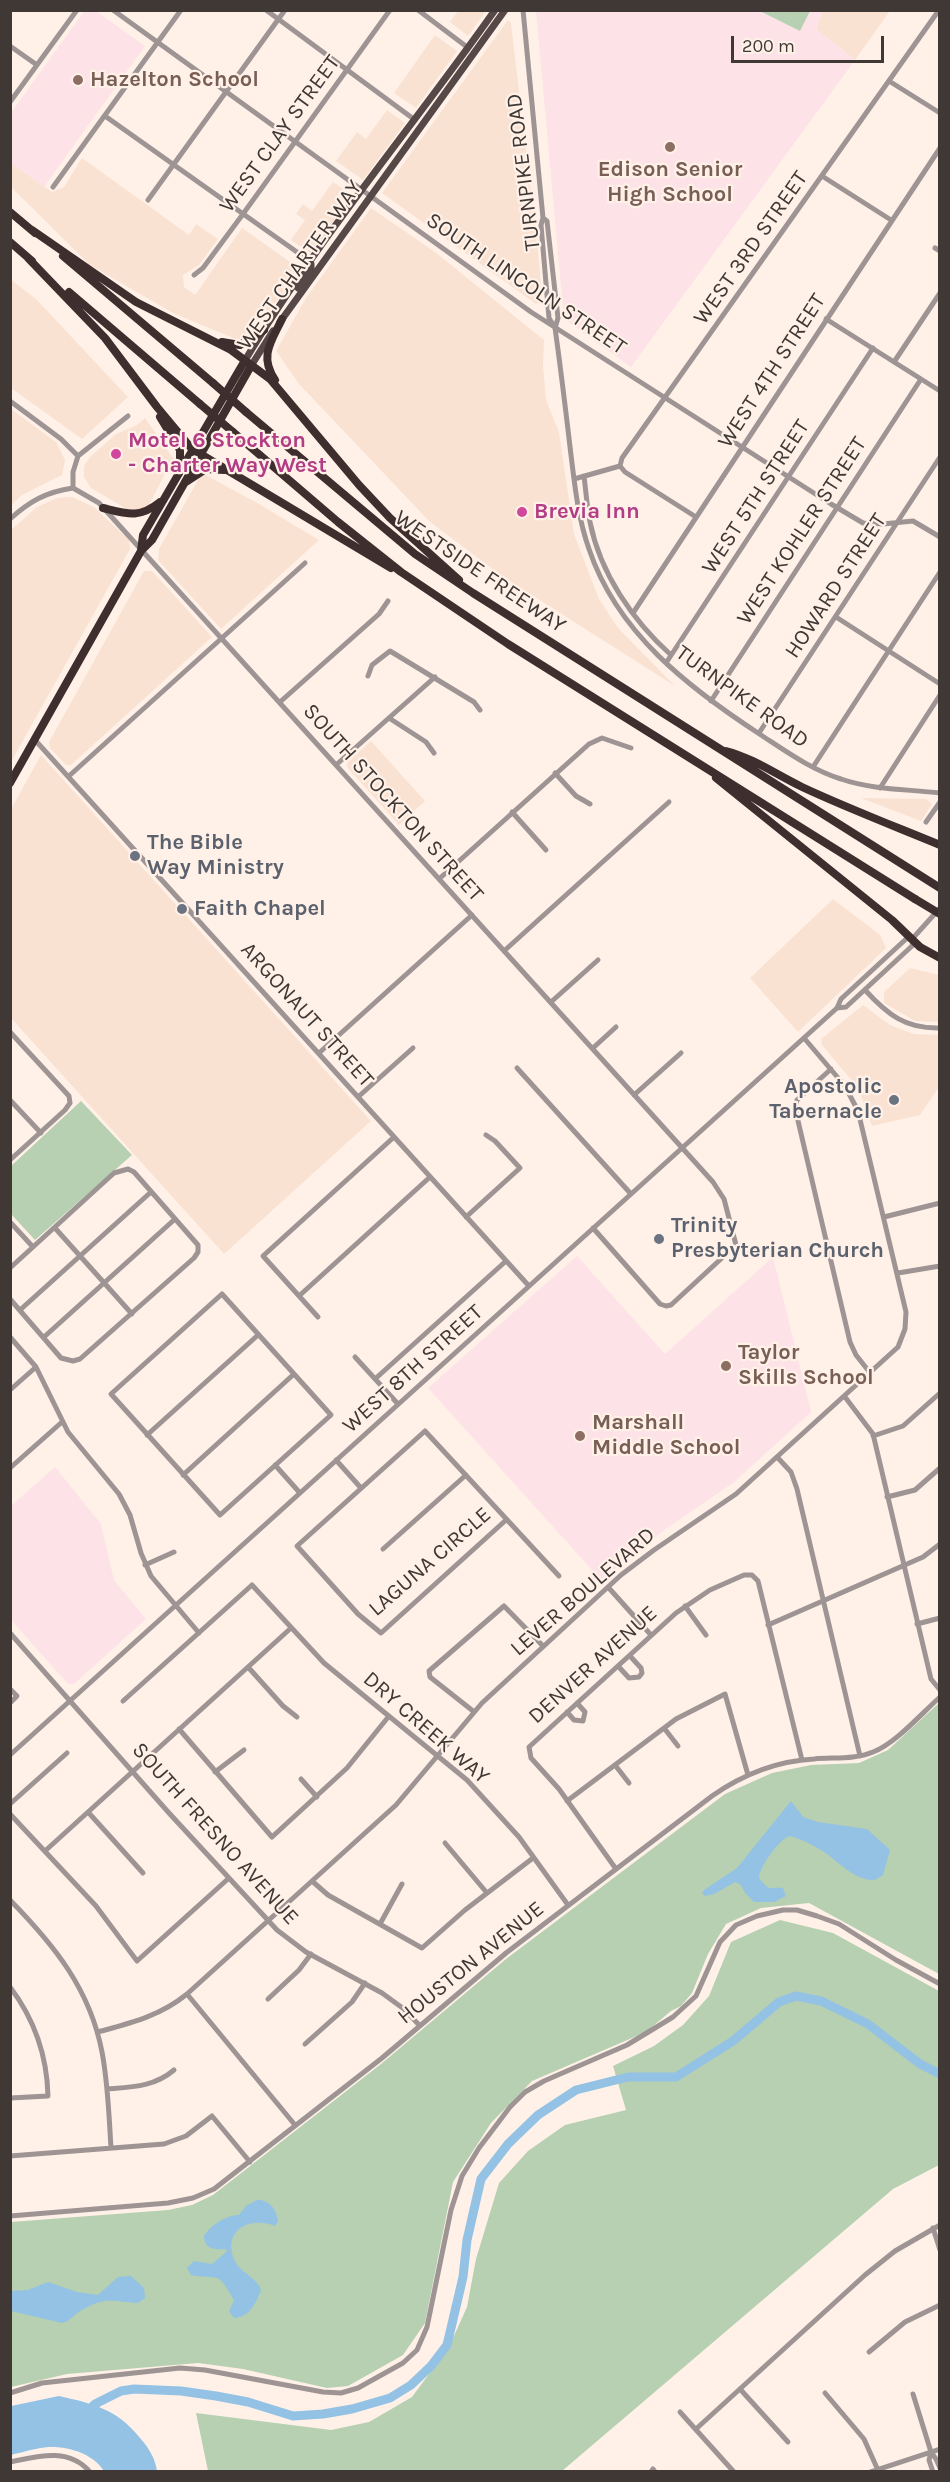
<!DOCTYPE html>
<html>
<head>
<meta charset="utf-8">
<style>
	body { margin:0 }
	#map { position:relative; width:950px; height:2482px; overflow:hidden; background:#fff1e8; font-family:Karla,sans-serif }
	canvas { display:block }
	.frame { position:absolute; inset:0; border:12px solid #3f3834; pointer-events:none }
	.scale { position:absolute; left:731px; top:36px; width:153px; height:27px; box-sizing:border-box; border:3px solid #3f3834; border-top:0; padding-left:8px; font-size:18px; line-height:21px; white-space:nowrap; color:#3f3834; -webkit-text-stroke:4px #fff1e8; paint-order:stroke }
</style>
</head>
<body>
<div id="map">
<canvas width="950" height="2482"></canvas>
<div class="frame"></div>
<div class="scale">200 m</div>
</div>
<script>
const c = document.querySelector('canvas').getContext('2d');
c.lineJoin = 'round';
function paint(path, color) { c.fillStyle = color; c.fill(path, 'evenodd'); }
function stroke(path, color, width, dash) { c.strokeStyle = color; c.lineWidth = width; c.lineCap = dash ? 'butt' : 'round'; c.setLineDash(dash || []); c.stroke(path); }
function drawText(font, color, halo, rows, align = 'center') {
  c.font = font + ' Karla,sans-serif'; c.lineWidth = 4.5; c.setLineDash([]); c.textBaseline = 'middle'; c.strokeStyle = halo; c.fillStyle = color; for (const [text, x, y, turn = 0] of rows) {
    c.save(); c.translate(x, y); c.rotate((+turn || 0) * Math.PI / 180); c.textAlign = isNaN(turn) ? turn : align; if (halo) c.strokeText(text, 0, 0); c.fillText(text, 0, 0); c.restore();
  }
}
const built = new Path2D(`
	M458 11V10L486 11 468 36 450 22Z
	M823 11H890L855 60 816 29Z
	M508 20 511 23 539 260 542 301 536 304 382 193Z
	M435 35 457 51 416 108 394 93Z
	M387 110 405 123 363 180 336 161 357 132 366 139Z
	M82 158 189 235 196 224 218 239 199 265 183 275 184 287 195 295 242 228 300 269 257 328 238 340 173 313 90 265 11 187V163L52 192 64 187Z
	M333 182 352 195 310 253 291 240 305 220 296 214 303 204 312 211Z
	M371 208 435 252 544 340 543 365 546 400 559 432 574 534 599 599 618 628 675 686 502 576 430 522 299 384 276 351 306 298Z
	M10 279 36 299 128 397 82 439 11 388Z
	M11 409 56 442 65 460 62 475 22 495 11 505Z
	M145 418 173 458 148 507 138 511 128 510 91 488 84 477V466L90 457 116 434 137 425Z
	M202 473 259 504 319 540 221 629 158 560 159 549Z
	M72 497 94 507 129 540 130 549 11 762V530L37 507 57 498Z
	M144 571H152L212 637 71 765H66L50 748 49 742Z
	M371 741 425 801 399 825 347 767V763Z
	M41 755 371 1121 224 1254 11 1018V809Z
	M861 798 926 799 932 804 921 821Z
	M833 899 880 935 886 948 798 1032 750 978Z
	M910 968 939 975V1022L915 1021 884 1003V992Z
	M863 1005 890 1025 914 1034 939 1035V1087L920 1115 872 1126 858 1088 822 1045 821 1039Z`);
const education = new Path2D(`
	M85 10 96 11 145 46 44 187 11 163V113Z
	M536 11H823L816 29 855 60 631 367 564 319Z
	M577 1256 665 1354 773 1257 811 1412 733 1483 667 1528 601 1580 428 1388Z
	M55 1467 101 1524 114 1580 146 1619 74 1684H68L11 1620V1506Z`);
const green = new Path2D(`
	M760 11H810L800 31Z
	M81 1101 132 1155 35 1240 11 1214V1166Z
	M939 1703V1974L809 1903 761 1908 726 1924 708 1954 692 1993 681 2006 671 2011 646 2032 532 2081 491 2123 453 2182 425 2323 403 2355 348 2386 327 2388 243 2369 198 2363 67 2374 11 2387V2222L168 2210 192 2205 213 2195 381 2064 506 1959 725 1794 772 1773 811 1765 859 1763 888 1750Z
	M780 1920 833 1933 939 1991V2165L893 2189 562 2471H208L196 2413 331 2430 369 2422 412 2397 449 2347 467 2307 476 2259 499 2183 528 2151 565 2125 626 2110 613 2066 654 2046 683 2025 709 1996 731 1942Z`);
const water = new Path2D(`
	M791 1801 803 1817 818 1822 867 1829 890 1850 883 1875 875 1880C855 1881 840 1863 824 1852 813 1845 802 1839 789 1836 778 1841 760 1866 759 1878 773 1895 768 1885 783 1888L786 1896 774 1902H754L746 1894 740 1884 735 1882 714 1894 705 1896 702 1893 704 1890 737 1868Z
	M257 2200C269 2199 277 2210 278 2221L275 2226C247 2215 220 2233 236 2263 242 2273 258 2279 261 2290 256 2303 250 2317 234 2318L229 2311 234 2300C216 2269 222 2281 191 2275L187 2268 194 2261 212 2264 227 2251 226 2249C215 2250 204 2249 204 2236 211 2225 226 2215 239 2215L246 2206Z
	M131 2276 144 2288 145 2298 138 2303C112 2302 107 2296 82 2310 74 2314 71 2321 62 2323L11 2311V2291L28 2290 48 2282 77 2292 98 2295 118 2277Z
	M59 2396C94 2404 117 2409 140 2438 149 2448 155 2458 157 2471H104C94 2454 68 2446 49 2447 36 2448 23 2452 11 2455V2406Z`);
const river = new Path2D(`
	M87 2412 95 2404 121 2391 134 2389 181 2391 216 2396 248 2402 293 2416 323 2414 352 2409 390 2398 411 2385 431 2366 447 2345 463 2277 467 2240 481 2179 508 2144 538 2115 576 2090 628 2077H676L733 2041 779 2002 796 1996 821 2001 868 2024 920 2064 940 2074`);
const minor = new Path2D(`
	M113 10 531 312 831 504 863 523 883 524 913 521 940 537
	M266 10 415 120
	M418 10 467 47
	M523 10 543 218 547 221 558 318 555 328
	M10 46 37 65
	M889 81 940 113
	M10 102 77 10
	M105 116 311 262
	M822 176 891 220
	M53 187 181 10
	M148 200 285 10
	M543 218 541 225 549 318 555 328C561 370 566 413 571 455 575 487 578 518 589 549 617 633 689 688 761 735 787 752 812 770 841 779 873 790 906 789 940 793
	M935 248 940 251
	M194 275 203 268 243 214 390 10
	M826 319 940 391
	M894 362 940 293
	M10 401 61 439 78 456
	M78 456 128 416
	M620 466 625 472 696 517
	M584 476C586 492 587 507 590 522 600 573 633 621 671 655
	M574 479 620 466 622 458 939 10
	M73 488 99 503 713 1182 724 1199 736 1245 671 1305 666 1306 660 1304 593 1228
	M73 488V472L78 456
	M10 519C30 501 46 492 73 488
	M633 613 940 148
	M836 617 940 684
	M666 663 873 348
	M368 676 372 665 390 651 474 702 480 710
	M711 701 921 379
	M280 702 379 614 388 601
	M389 718 426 742 434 753
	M759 733 940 457
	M35 740 529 1286
	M336 765 435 677
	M813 767 940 572
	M555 773 576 796 590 804
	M69 776 305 563
	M880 788 940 695
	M512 812 546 850
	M926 822 940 802
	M439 879 589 744 602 738 631 748
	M504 951 669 802
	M865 990C887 1014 905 1029 940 1028
	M551 1002 598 960
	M837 1008 846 1007 912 946 913 940
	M10 1032 69 1096 70 1103 65 1110 10 1160
	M593 1048 616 1027
	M319 1053 472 915
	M517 1068 631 1194
	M831 1069 797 1100 795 1108 850 1342 856 1355 871 1374
	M634 1095 681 1053
	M358 1097 413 1048
	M10 1100 41 1133
	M466 1217 520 1168 495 1141 486 1135
	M884 1217 940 1203
	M10 1222 33 1247
	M55 1228 132 1314
	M10 1268 114 1173 128 1169 134 1172 198 1245V1252L194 1258 80 1359 73 1361 61 1358 10 1299
	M898 1273 940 1266
	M222 1294 331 1415 220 1515 111 1394Z
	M299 1296 430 1177
	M20 1310 151 1192
	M318 1317 263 1256 394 1137
	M10 1337 36 1367 68 1432 119 1494 130 1515 141 1553 151 1576 199 1633
	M44 1337 175 1219
	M355 1357 398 1404
	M375 1379 506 1261
	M10 1390 36 1367
	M845 1397 873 1434 931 1679 940 1690
	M147 1435 258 1335
	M873 1436 903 1426 940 1393
	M778 1458 791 1472 797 1489 860 1756
	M336 1460 361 1488
	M275 1465 300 1493
	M10 1468 62 1422
	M183 1475 294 1374
	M887 1497 915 1490 940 1468
	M506 1520 381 1633 358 1614 297 1546 425 1431 559 1576
	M383 1549 466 1475
	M145 1565 174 1552
	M608 1587 651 1635
	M685 1606 706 1635
	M917 1624 940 1618
	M768 1625 923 1557 940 1544
	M10 1633 169 1813 277 1930 306 1952 382 1993 404 2009 420 2026
	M618 1666 629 1678 639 1677 642 1673 641 1668 630 1656
	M248 1667 283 1706 297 1717
	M10 1689 17 1696 10 1703
	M123 1701 252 1585 324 1663 467 1780 519 1837 568 1905
	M473 1711 430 1677 429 1671 504 1606 543 1646
	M567 1712 574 1720 583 1721 585 1712 577 1703
	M664 1728 678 1746
	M179 1729 272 1837 347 1768 389 1716
	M10 1755 837 1008 841 999 906 939 913 938 940 908
	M615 1765 629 1783
	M215 1772 244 1750
	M301 1779 317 1797
	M567 1801 676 1719 725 1694 748 1775
	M10 1804 67 1753
	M88 1812 143 1873
	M10 1814 96 1906 137 1961 229 1878
	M445 1843 487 1893
	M45 1851 291 1628
	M616 1869 559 1789 531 1758 529 1747 676 1613 710 1590 744 1575H752L758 1581 802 1760
	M312 1881 328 1895 422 1948 465 1910 533 1858
	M10 1900C54 1945 90 1989 102 2052 108 2083 109 2116 111 2148
	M380 1924 402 1884
	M10 1987C35 2020 47 2055 48 2096L10 2098
	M187 1994 295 2125
	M268 1999 299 1970 311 1954
	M98 2032C131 2023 160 2016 187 1994L396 1805 482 1703 621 1575 654 1550 736 1494 898 1347 905 1329 906 1312 858 1111 845 1086 804 1038
	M305 2044 352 2002 365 1983
	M107 2089C132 2087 154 2087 174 2070
	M10 2156 164 2144 186 2136 212 2116 250 2162
	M10 2216 168 2203 193 2198 214 2189 382 2058 506 1953 712 1796C742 1775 776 1761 814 1759 833 1757 854 1760 873 1752 895 1744 921 1714 940 1697
	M933 2228 940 2250
	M869 2352 905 2322 940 2305
	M740 2389 788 2442
	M10 2393 42 2383 180 2368 205 2370 323 2392 341 2393 358 2388 403 2363 417 2350 427 2327 451 2210 462 2176 479 2148 510 2107 525 2092 544 2081 627 2045 673 2017 696 1996 720 1942 736 1925 757 1916 783 1910H797L817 1916 839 1924 896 1960 940 1984
	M825 2393 864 2439 877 2468
	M913 2394 931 2452 929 2460 933 2472
	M680 2412 734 2472
	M696 2429 865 2275 895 2251 940 2225
	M931 2452 936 2459 940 2468
	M10 2462C38 2456 69 2447 90 2472
	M651 2472 653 2469 655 2472
	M870 2472 940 2449`);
const major = new Path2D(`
	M298 288 311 271V264
	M280 322 505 10
	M244 362C318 238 412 128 495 10
	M251 366 273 331`);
const highway = new Path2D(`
	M10 212 35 233
	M32 230 136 302 231 350 270 379 359 485 390 518 459 580
	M10 242 32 261
	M63 256 213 383
	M28 258 105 338 157 407 192 449 391 568
	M69 292 200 404
	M222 342 240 345 264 330
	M275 380C259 356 271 342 282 319
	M246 412 415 554 473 593 940 888
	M160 417 180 450V466
	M233 432 338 522 401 572 508 644 915 899
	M186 482 206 469 224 470
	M103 508C127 514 139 519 160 502
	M141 551 143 535 244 362
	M726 751C753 758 777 775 802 787 847 808 894 826 940 845
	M716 778 892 920 920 947 940 958
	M10 783 141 551 152 540 251 366`);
const highwayBridge = new Path2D(`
	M213 383 246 412
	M200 404 233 432
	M915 899 940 914`);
const markers = [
	[78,80,6,"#8d6e63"],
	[670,147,6,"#8d6e63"],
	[116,454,6,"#d1479c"],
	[522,512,6,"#d1479c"],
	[135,856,6,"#6b7280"],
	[182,909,6,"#6b7280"],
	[894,1100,6,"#6b7280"],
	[659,1239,6,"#6b7280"],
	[726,1366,6,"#8d6e63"],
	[580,1436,6,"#8d6e63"]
];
const educationNames = [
	["Hazelton School",90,80],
	["Edison Senior",670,170,"center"],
	["High School",670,195,"center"],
	["Taylor",738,1353],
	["Skills School",738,1378],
	["Marshall",592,1423],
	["Middle School",592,1448]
];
const streetNames = [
	["WEST CLAY STREET",280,134,-54],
	["TURNPIKE ROAD",524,172,-97],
	["WEST 3RD STREET",751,248,-55],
	["WEST CHARTER WAY",300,265,-55],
	["SOUTH LINCOLN STREET",526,284,34],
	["WEST 4TH STREET",772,371,-57],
	["WEST 5TH STREET",756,497,-57],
	["WEST KOHLER STREET",802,531,-57],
	["WESTSIDE FREEWAY",480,572,34],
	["HOWARD STREET",836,586,-57],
	["TURNPIKE ROAD",742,697,36],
	["SOUTH STOCKTON STREET",393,803,48],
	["ARGONAUT STREET",307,1015,48],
	["WEST 8TH STREET",413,1369,-42],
	["LAGUNA CIRCLE",430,1562,-41],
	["LEVER BOULEVARD",583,1592,-41],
	["DENVER AVENUE",593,1665,-42],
	["DRY CREEK WAY",426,1728,41],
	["SOUTH FRESNO AVENUE",215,1834,48],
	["HOUSTON AVENUE",471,1963,-39]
];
const hotelNames = [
	["Motel 6 Stockton",128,441],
	["- Charter Way West",128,466],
	["Brevia Inn",534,512]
];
const worshipNames = [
	["The Bible",147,843],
	["Way Ministry",147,868],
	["Faith Chapel",194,909],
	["Apostolic",882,1087,"right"],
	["Tabernacle",882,1112,"right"],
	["Trinity",671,1226],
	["Presbyterian Church",671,1251]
];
paint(built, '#fae2d2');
paint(education, '#fde2e7');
paint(green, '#b6d0b1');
paint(water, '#93c2e4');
stroke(river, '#93c2e4', 9);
stroke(minor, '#9e9494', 5);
stroke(major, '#574848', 7);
stroke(highway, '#3f2e2e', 8);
stroke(highwayBridge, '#3f2e2e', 8);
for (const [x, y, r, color] of markers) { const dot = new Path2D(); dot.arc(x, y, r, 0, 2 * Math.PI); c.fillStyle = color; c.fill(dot); stroke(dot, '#fff1e8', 2); }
drawText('bold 22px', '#785e54', '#fff1e8', educationNames, 'left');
drawText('22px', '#3f3834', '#fff1e8', streetNames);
drawText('bold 22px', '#b23c85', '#fff1e8', hotelNames, 'left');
drawText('bold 22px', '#5b616d', '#fff1e8', worshipNames, 'left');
</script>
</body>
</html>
